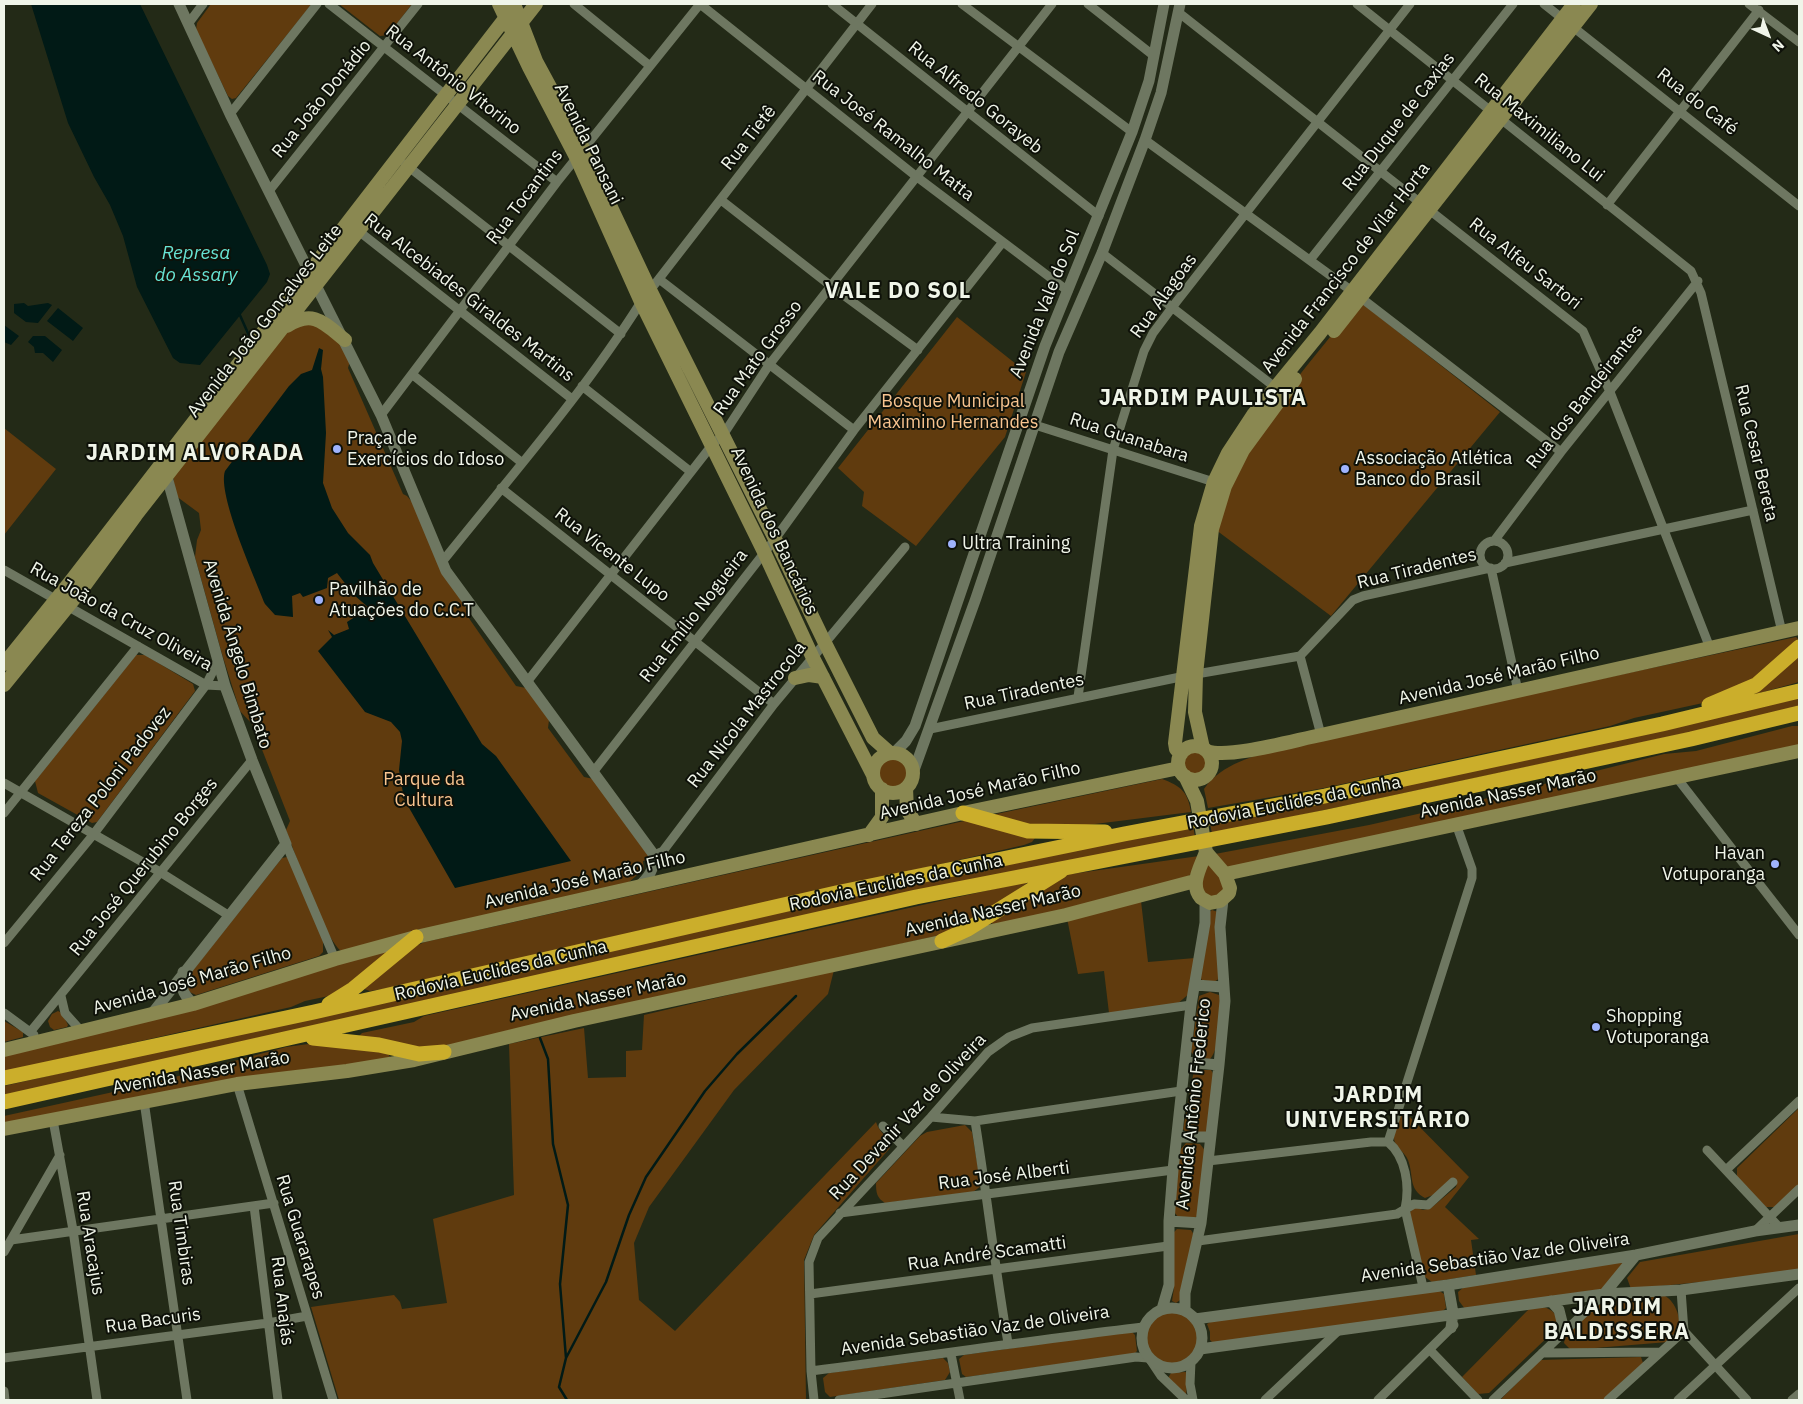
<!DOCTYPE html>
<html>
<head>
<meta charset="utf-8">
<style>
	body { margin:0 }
	#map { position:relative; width:1803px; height:1404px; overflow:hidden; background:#232a17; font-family:"IBM Plex Sans",sans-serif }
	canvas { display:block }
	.frame { position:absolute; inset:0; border:5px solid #f0f5e9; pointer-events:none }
	.north { position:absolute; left:1743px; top:10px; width:50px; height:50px; -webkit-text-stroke:4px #0e1109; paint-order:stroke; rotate:137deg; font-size:14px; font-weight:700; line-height:20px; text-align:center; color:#f0f5e9 }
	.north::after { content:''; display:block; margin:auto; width:18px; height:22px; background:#f0f5e9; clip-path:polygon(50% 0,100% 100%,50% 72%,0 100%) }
</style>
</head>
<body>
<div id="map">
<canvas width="1803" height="1404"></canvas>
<div class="frame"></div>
<div class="north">N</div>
</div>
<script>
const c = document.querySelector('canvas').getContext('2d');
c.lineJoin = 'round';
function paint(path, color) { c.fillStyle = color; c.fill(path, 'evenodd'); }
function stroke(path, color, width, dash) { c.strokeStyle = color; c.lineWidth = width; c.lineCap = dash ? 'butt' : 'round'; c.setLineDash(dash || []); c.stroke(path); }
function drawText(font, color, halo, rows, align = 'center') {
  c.font = font + ' "IBM Plex Sans",sans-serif'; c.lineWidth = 4; c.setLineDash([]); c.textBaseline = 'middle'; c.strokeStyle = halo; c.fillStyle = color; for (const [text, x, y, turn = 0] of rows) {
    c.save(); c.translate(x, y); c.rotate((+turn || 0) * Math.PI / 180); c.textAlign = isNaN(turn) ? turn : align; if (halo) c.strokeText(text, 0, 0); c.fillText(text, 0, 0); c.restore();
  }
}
const green = new Path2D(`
	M211 4H311V5L236 98 232 99 228 96 196 30 197 23Z
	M339 4H412L388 35 380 36Z
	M1359 301 1500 412 1331 616 1216 530C1220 516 1223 500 1229 486 1255 423 1316 356 1359 301Z
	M957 317 1026 372 1005 437 916 546 862 506 864 492 838 468Z
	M306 321 326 327 351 357 348 368 403 494 407 496 412 502 467 605 466 614 516 686 526 688 549 720 548 728 584 777 594 779 649 856 650 859 643 861 644 869 628 883 343 952C325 943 295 852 286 830L290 821 252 724 240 711 222 654 195 557 197 540 201 530 199 513 176 496 173 476 284 334Z
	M4 428 56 469 4 535Z
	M1796 637 1799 640 1753 683 1703 703 1634 718 1610 726 1324 788 1208 808 1204 789C1222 763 1255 756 1283 747Z
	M1799 653V682L1756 694 1753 691Z
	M136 655H145L193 684 195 691 97 822 92 823 38 793 35 781Z
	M1799 696V709L1212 834 1210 823Z
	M1792 726H1799V748L1233 869 1222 867 1215 854 1369 825 1488 798 1664 754 1696 751Z
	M1180 763a15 15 0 1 1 30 0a15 15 0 1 1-30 0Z
	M876 773a17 17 0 1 1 34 0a17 17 0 1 1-34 0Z
	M1162 779C1181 786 1188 792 1191 812L1047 830 987 816Z
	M973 819 1035 838 1032 842 1024 845 427 982 370 991 364 989 410 948 425 942Z
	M1193 825 1195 837 4 1097V1086L792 907Z
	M1199 856C1197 861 1194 869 1191 874 1179 887 1021 918 993 925L991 921 1064 875Z
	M287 857 291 860 323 939V952L319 956 196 995C188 992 187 989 185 980L282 858Z
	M1208 857 1219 875 1224 891 1210 900 1198 882Z
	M1030 881 958 931 429 1051 359 1036 362 1033 414 1022 424 1016Z
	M1141 901 1148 962 1195 958 1190 993 1176 1005 1109 1013 1104 971 1078 974 1067 918Z
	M1212 910 1218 912 1220 978 1214 982 1202 980 1200 977 1208 913Z
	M398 948 343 993 305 1001 291 1007 4 1072V1053Z
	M834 970 828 994 734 1090 649 1207 634 1243 639 1300 675 1331 876 1122C879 1133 890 1137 890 1148L814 1235 804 1260 806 1400H339L311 1307 394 1295 400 1302 402 1309 447 1303 433 1219 514 1195 509 1044 584 1028 588 1078 626 1077V1051L642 1050 644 1015Z
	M1210 992 1219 995C1224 1010 1220 1048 1210 1059L1196 1057 1191 1052 1199 996Z
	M58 1011 62 1013 68 1025 67 1027 54 1030 50 1027 48 1021 52 1014Z
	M4 1021 23 1032V1037L4 1042Z
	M316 1043 387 1052 390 1057 387 1060 4 1125V1116L145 1085 286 1047Z
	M1194 1070H1211L1214 1075 1207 1131 1204 1135 1186 1132 1183 1129Z
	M1799 1108V1185L1776 1207H1766L1737 1177V1168Z
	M1403 1110 1469 1177 1445 1207 1479 1239 1471 1240 1476 1275 1432 1282 1425 1277 1409 1213 1415 1207 1423 1210 1431 1208 1456 1187 1457 1183 1455 1179 1433 1195 1425 1198C1408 1189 1414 1176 1408 1160 1405 1152 1393 1146 1394 1137 1394 1128 1400 1118 1403 1110Z
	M965 1125 972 1132 981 1186 973 1192 885 1203C877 1198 876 1193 876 1183L920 1136 927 1132Z
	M1186 1143 1200 1144 1207 1153 1198 1215 1194 1219 1179 1218 1174 1212 1180 1150Z
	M1177 1229 1191 1230 1194 1235 1180 1300 1176 1303 1172 1301 1174 1288 1172 1234Z
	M1799 1234V1272L1631 1289 1627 1278 1640 1262Z
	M1621 1261 1623 1264 1603 1289 1465 1309 1459 1301 1458 1292 1465 1286Z
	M1438 1290 1444 1294 1446 1308 1441 1313 1213 1343 1210 1340V1332L1207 1324 1212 1321Z
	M1665 1296C1676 1302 1683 1321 1677 1333 1675 1336 1670 1339 1668 1342L1571 1350 1564 1343 1565 1337 1595 1307 1604 1302Z
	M1543 1307C1555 1310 1561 1318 1555 1330L1489 1393 1478 1394 1462 1377 1529 1309Z
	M1146 1338a26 26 0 1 1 52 0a26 26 0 1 1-52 0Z
	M1131 1331 1135 1335 1137 1351 1134 1354 966 1377 962 1374 959 1359 964 1355Z
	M1641 1357 1643 1363 1603 1400H1500L1540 1360Z
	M943 1358 948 1363 950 1372 945 1380 830 1397 825 1392 823 1378 829 1373Z
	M1185 1372 1188 1373 1186 1396 1168 1378 1171 1373Z`);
const water = new Path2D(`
	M31 4H140L267 265 270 274 267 282 200 365 180 363 173 358 137 287 123 236 110 205 94 177 68 123Z
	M24 303 28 306 48 303 52 305 38 323 26 322 14 313V304Z
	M58 308 83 328 73 341 47 321Z
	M4 325 19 336 11 345 4 342Z
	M33 336H45L62 350 53 362 43 353H35L34 347 28 342Z
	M319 348 323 350 321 369 323 377 326 433 323 483 332 508 348 533 370 555 373 563 482 744 496 756 571 861 455 888 404 799 399 770 402 741 400 732 391 722 365 712 318 651 332 637 328 630 334 635 349 629 347 622 369 608 354 595 337 573 328 578 327 588 303 597 300 593 292 596 293 617 275 615 265 604C255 578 217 494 225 471L289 386 301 374 312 370Z`);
const stream = new Path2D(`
	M239 313 251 340
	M540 1038 548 1059 553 1144 568 1205 560 1284 566 1358 559 1387 567 1400
	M566 1358 606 1282 629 1215 646 1177 705 1091 737 1054 796 996`);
const minor = new Path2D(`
	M329 4 557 182
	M574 4 650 66
	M700 4 917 177 1068 291
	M832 4 1099 216
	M962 4 1132 132
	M1088 4 1154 56
	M1357 4 1691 271 1701 293 1782 632
	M1544 4 1799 206
	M1749 4 1799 42
	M1178 12 1583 331 1610 392 1710 648
	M188 24 203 4
	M230 114 317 4
	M1145 140 1360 297 1561 452
	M405 164 621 334
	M269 191 418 4
	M721 200 831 286 918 350
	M1607 205 1759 10
	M356 229 572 399
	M1102 253 1280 391
	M1310 260 1513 4
	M659 279 854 430
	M413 375 521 462
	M582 386 691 472
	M381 415 557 182 700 4
	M1035 425 1217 483
	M501 488 774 704
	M1494 541 1561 452 1698 281
	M1480 555a14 14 0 1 1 28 0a14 14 0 1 1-28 0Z
	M442 562C510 477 583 394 641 302L872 4
	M1505 563 1753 510
	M1491 568 1518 691
	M4 570 206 685 225 686
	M1300 656 1321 735
	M527 682 712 445 723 435 769 365 1052 4
	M1078 697 1113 450 1144 351 1153 333 1177 301 1410 4
	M930 729 1185 676 1300 656 1353 600 1363 596 1490 568
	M594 771 775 539 854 430 1002 243
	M1677 778 1799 935
	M4 783 160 872 228 915
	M4 813 138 646
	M286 844 335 959
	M654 855 663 851 774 704 905 547
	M4 943 93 835 206 685 218 661
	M61 996 65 1013 82 1032
	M4 1013 34 1035
	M31 1031 252 760
	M237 1084 333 1400
	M144 1101 187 1400
	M931 1117 975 1121 1181 1091
	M53 1120 73 1230 97 1400
	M975 1121C987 1195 995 1269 1008 1343
	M883 1126 903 1146
	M1388 1142 1472 878V869L1456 824
	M1388 1142C1406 1157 1410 1186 1405 1209L1423 1287
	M1707 1150 1779 1227
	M1208 1161 1371 1142H1388
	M1726 1170 1799 1101
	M254 1206 278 1400
	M840 1213 1173 1170
	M1755 1231 1799 1189
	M11 1240 274 1203
	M1198 1241 1397 1214 1414 1204 1428 1205 1453 1182
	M4 1252 60 1155
	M1681 1290 1684 1331 1747 1400
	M810 1294 1168 1246
	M1430 1350 1478 1400
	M1542 1353 1660 1352
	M951 1354 960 1400
	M4 1358 268 1323 307 1316
	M1151 1361 1161 1376 1186 1400
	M1191 1362 1190 1384 1193 1400
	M811 1371C922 1357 1032 1340 1143 1327
	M4 1391 5 1400
	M814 1400 811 1371 809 1262 818 1238 931 1117 988 1052 1009 1037 1032 1028 1191 1005
	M839 1400 1136 1357 1148 1358
	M1265 1400 1337 1332
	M1378 1400 1454 1325
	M1493 1400 1604 1294
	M1608 1400 1684 1331
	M1678 1400 1799 1288
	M1792 1400 1799 1394`);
const tertiary = new Path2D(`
	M179 4 230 114 381 415 446 571 654 855C654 870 649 877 639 886
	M894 753 906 741 915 726 1045 346 1132 132 1149 81 1164 4
	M913 773 976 598 1059 352 1102 253 1145 140 1161 93 1180 4
	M183 972C180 987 182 993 193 1004
	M1196 985 1223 987
	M151 1015 286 844 252 760 225 686 167 477
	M1185 1062 1219 1065
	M1177 1137H1210
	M1169 1221 1201 1223
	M1448 1285 1453 1313 1451 1328
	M1604 1294 1636 1255
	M1551 1301 1559 1310 1564 1330
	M1142 1338a30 30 0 1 1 60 0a30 30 0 1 1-60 0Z
	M1162 1309 1169 1285V1221L1173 1170 1191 1005 1205 923V901
	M1185 1310V1293L1201 1223 1219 1065 1225 1001 1220 927 1223 900
	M1195 1319 1448 1285 1636 1255 1755 1231 1799 1225
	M1200 1349 1604 1294 1681 1290 1799 1274`);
const secondary = new Path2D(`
	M499 4 529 67 576 157 641 302 764 552 812 656 873 775
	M514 4 536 61 583 148 650 290 775 539 824 641 873 738 890 753
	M287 326C313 309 324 323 345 340
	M1334 331 1591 4
	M4 664 71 581 510 12
	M795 678 809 675 823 677
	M4 685 82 589 136 515 536 4
	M1178 763a17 17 0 1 1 34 0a17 17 0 1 1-34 0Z
	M1203 748 1195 712 1196 674 1212 529 1225 486 1243 450 1295 379
	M1207 751C1229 759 1295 740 1321 735L1799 628
	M873 773a20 20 0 1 1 40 0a20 20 0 1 1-40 0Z
	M1181 754 1176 749 1175 743 1201 526 1214 482 1228 453 1253 415 1320 333 1574 4
	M1185 776 1197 801 1206 852 1225 874 1230 888 1229 893 1220 901 1210 903 1201 898C1189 884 1201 867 1206 852
	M906 788 907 810 916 824
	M869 835 882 817V789
	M1225 874 1799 751
	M4 1050 193 1004 335 959 416 937 963 813 1179 768
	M4 1129 237 1084 347 1071 414 1060 574 1021 1066 915 1195 881`);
const motorway = new Path2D(`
	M1709 705 1756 685 1799 647
	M963 813 1028 831 1105 832
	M942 941 968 929 1061 871
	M329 1004 353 989 416 937
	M313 1038 379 1045 419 1054 444 1052
	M4 1078 314 1012 836 893 1124 834 1325 796 1662 724 1799 691
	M4 1102 916 897 1327 817 1691 739 1799 713`);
const markers = [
	[337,449,5,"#9fb3fd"],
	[1345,469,5,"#9fb3fd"],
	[952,544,5,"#9fb3fd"],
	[319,600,5,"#9fb3fd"],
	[1775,864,5,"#9fb3fd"],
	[1596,1027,5,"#9fb3fd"]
];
const streetNames = [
	["Rua Antônio Vitorino",453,80,38],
	["Rua Alfredo Gorayeb",975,98,39],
	["Rua João Donádio",322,99,-51],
	["Rua do Café",1697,102,38],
	["Rua Duque de Caxias",1399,122,-52],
	["Rua Maximiliano Lui",1539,128,39],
	["Rua José Ramalho Matta",893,136,38],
	["Rua Tietê",749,138,-52],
	["Avenida Pansani",588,144,64],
	["Rua Tocantins",525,197,-53],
	["Rua Alfeu Sartori",1525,264,38],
	["Avenida Francisco de Vilar Horta",1346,268,-52],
	["Rua Alagoas",1164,296,-54],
	["Rua Alcebiades Giraldes Martins",469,298,38],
	["Avenida Vale do Sol",1045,304,-68],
	["Avenida João Gonçalves Leite",265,321,-52],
	["Rua Mato Grosso",758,358,-54],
	["Rua dos Bandeirantes",1585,397,-52],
	["Rua Guanabara",1129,438,18],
	["Rua Cesar Bereta",1756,453,77],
	["Avenida dos Bancários",774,531,65],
	["Rua Vicente Lupo",612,555,38],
	["Rua Tiradentes",1417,569,-14],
	["Rua Emílio Nogueira",694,616,-52],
	["Rua João da Cruz Oliveira",121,617,29],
	["Avenida Ângelo Bimbato",237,654,73],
	["Avenida José Marão Filho",1499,676,-13],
	["Rua Tiradentes",1024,692,-12],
	["Rua Nicola Mastrocola",747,715,-52],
	["Avenida José Marão Filho",980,791,-13],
	["Rua Tereza Poloni Padovez",101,794,-52],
	["Avenida Nasser Marão",1508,794,-12],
	["Rodovia Euclides da Cunha",1294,803,-11],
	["Rua José Querubino Borges",144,867,-51],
	["Avenida José Marão Filho",585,880,-13],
	["Rodovia Euclides da Cunha",896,883,-12],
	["Avenida Nasser Marão",993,911,-13],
	["Rodovia Euclides da Cunha",501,971,-13],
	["Avenida José Marão Filho",192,981,-16],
	["Avenida Nasser Marão",598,997,-12],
	["Avenida Nasser Marão",201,1073,-10],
	["Avenida Antônio Frederico",1194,1104,-84],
	["Rua Devanir Vaz de Oliveira",908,1117,-47],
	["Rua José Alberti",1004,1176,-7],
	["Rua Timbiras",181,1233,82],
	["Rua Guararapes",300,1237,73],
	["Rua Aracajus",90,1243,81],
	["Rua André Scamatti",987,1254,-8],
	["Avenida Sebastião Vaz de Oliveira",1495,1258,-8],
	["Rua Anajás",282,1301,83],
	["Rua Bacuris",153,1321,-8],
	["Avenida Sebastião Vaz de Oliveira",975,1331,-8]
];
const parkNames = [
	["Bosque Municipal",953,402],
	["Maximino Hernandes",953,423],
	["Parque da",424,780],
	["Cultura",424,801]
];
const poiNames = [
	["Praça de",347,439],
	["Exercícios do Idoso",347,460],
	["Associação Atlética",1355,459],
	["Banco do Brasil",1355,480],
	["Ultra Training",962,544],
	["Pavilhão de",329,590],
	["Atuações do C.C.T",329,611],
	["Havan",1765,854,"right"],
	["Votuporanga",1765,875,"right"],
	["Shopping",1606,1017],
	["Votuporanga",1606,1038]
];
const waterNames = [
	["Represa",196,254],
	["do Assary",196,276]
];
const districtNames = [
	["VALE DO SOL",898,292],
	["JARDIM PAULISTA",1203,399],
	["JARDIM ALVORADA",195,454],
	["JARDIM",1378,1096],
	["UNIVERSITÁRIO",1378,1121],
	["JARDIM",1617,1308],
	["BALDISSERA",1617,1333]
];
paint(green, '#603b0e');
paint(water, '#011a16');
stroke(stream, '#011a16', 2.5);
stroke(minor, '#6e7761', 9);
stroke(tertiary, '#6e7761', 11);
stroke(secondary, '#8a8851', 14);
stroke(motorway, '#cbae2b', 15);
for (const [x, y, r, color] of markers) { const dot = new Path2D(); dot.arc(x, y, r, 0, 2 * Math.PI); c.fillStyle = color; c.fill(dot); stroke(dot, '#0e1109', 2); }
drawText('18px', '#f0f5e9', '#0e1109', streetNames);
drawText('18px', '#f9c590', '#0e1109', parkNames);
drawText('18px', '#f0f5e9', '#0e1109', poiNames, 'left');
drawText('italic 19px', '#67e4d4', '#0e1109', waterNames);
c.letterSpacing = '1px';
drawText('bold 22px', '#f0f5e9', '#0e1109', districtNames);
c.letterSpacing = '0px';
</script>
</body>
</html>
